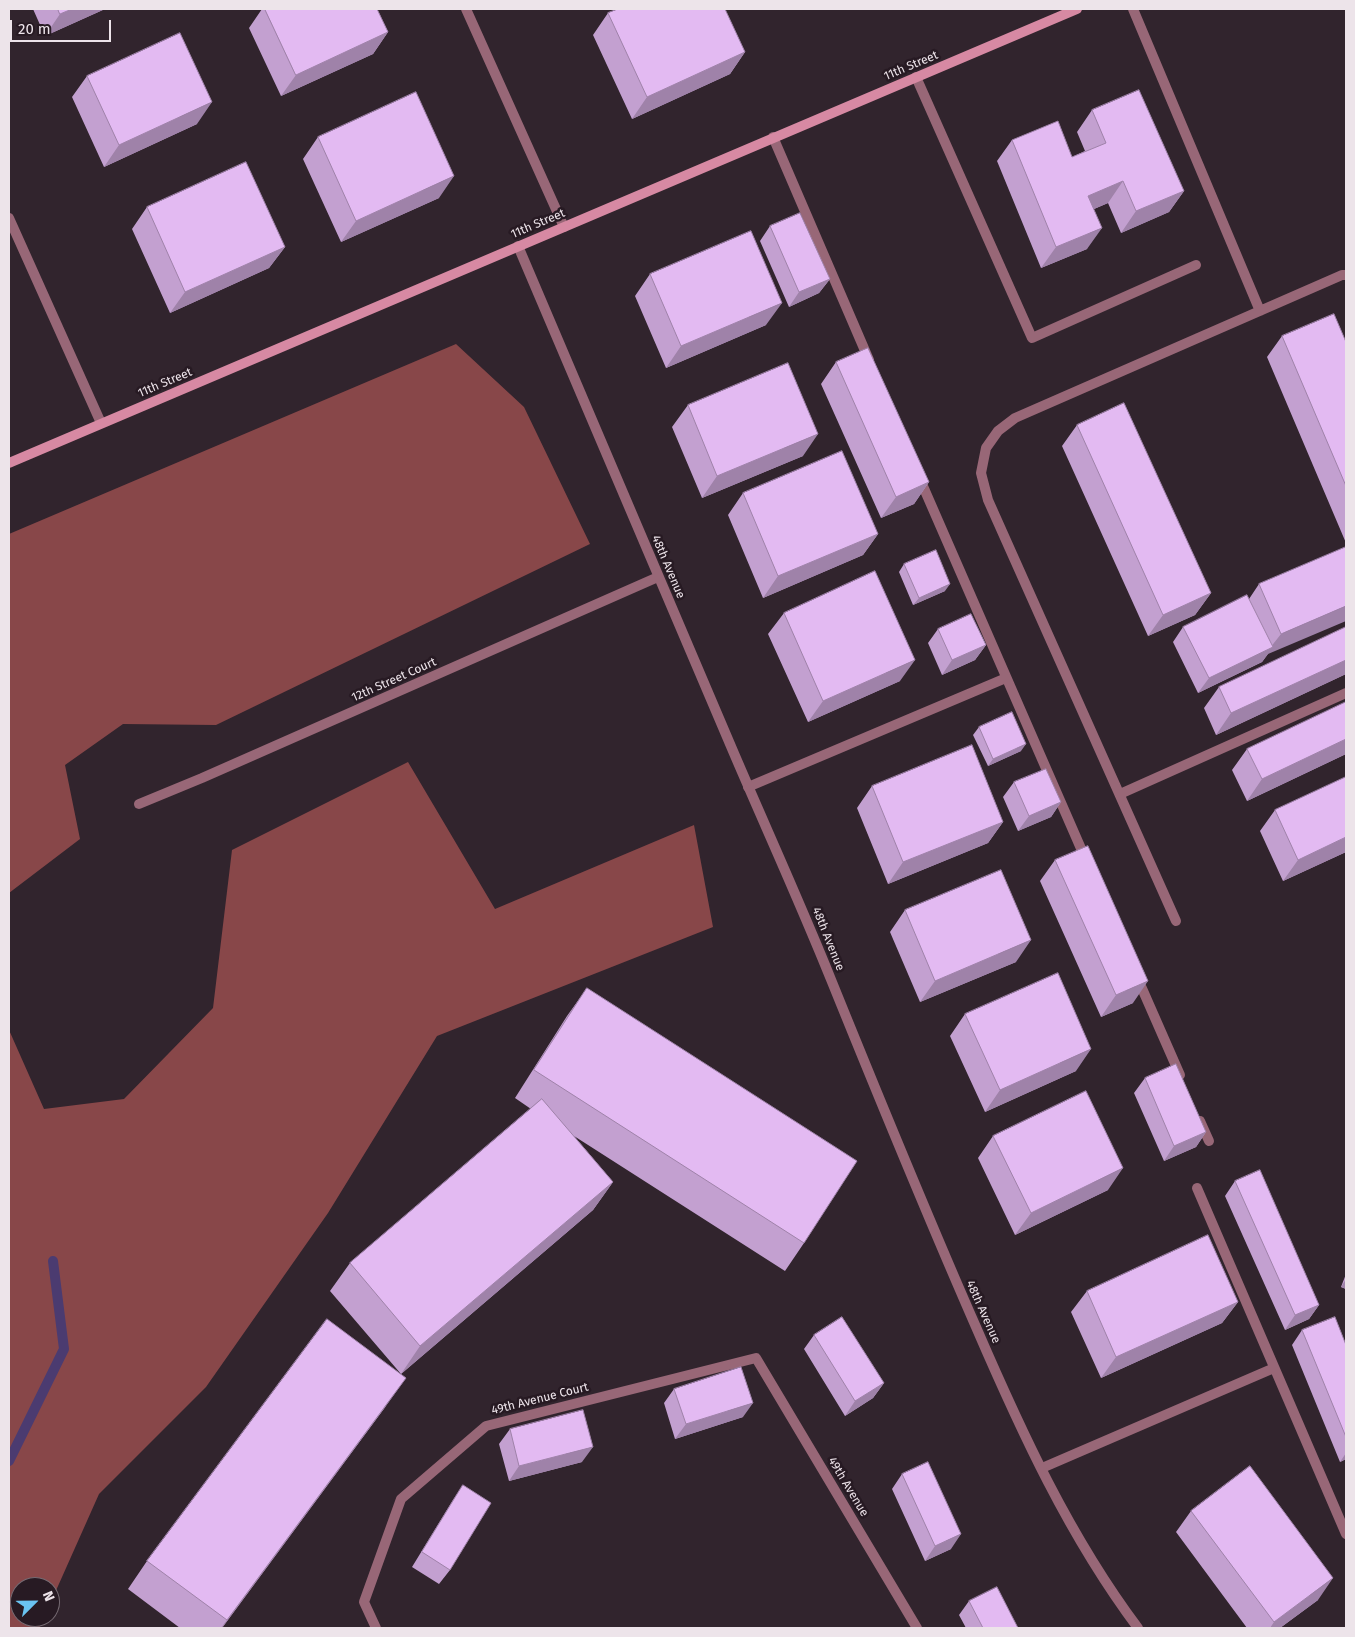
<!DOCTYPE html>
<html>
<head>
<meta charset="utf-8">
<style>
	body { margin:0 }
	#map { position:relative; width:1355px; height:1637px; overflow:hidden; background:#31242d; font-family:"Fira Sans",sans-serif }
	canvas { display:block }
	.frame { position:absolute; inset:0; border:10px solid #ede4ea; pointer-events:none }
	.north { position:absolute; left:10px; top:1577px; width:50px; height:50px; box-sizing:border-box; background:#271a23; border:1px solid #766b73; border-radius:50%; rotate:67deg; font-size:14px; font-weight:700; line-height:20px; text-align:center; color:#ede4ea }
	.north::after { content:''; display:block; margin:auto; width:18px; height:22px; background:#6ac3f1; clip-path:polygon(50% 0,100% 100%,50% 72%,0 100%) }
	.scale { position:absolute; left:10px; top:20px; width:101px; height:22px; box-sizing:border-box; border:2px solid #ede4ea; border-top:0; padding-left:6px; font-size:15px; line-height:18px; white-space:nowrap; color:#ede4ea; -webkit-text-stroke:4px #271a23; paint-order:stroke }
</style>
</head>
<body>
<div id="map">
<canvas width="1355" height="1637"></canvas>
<div class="frame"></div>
<div class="north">N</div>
<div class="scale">20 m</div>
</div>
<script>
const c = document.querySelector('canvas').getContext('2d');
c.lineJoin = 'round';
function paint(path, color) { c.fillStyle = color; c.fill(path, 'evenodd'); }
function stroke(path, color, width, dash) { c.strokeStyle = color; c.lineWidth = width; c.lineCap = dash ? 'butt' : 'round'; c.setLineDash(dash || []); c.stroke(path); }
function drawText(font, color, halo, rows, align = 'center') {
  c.font = font + ' "Fira Sans",sans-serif'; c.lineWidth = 5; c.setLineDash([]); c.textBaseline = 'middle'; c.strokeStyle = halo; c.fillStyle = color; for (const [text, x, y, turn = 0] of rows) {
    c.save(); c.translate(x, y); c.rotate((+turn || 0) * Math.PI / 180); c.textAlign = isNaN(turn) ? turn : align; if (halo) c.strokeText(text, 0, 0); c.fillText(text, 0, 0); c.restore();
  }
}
const forest = new Path2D(`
	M456 344 524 407 590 544 216 725 123 724 65 765 80 839 9 893V534Z
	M408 762 495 909 694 825 713 927 437 1036 328 1213 206 1387 99 1494 50 1604V1587H20V1617H44L39 1628H9V1030L44 1109 124 1099 213 1008 232 850Z`);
const stream = new Path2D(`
	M9 1461 64 1349 53 1261`);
const lane = new Path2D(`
	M466 9 564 227
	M1133 9 1260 311
	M916 77 1032 338 1196 265
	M773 137 869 360
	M9 218 101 423
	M919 477 1086 860
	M748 787 1006 678
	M1120 794 1346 693
	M1176 921 988 500 981 473 986 448 998 431 1015 418 1342 275H1346
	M1137 977 1180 1075
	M1200 1121 1209 1141
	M1197 1188 1346 1534
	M1042 1468 1274 1368`);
const street = new Path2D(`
	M518 246C589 412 659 578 730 744 764 824 800 902 832 982 879 1098 926 1213 976 1327 1021 1431 1069 1536 1138 1628
	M139 804 202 778 658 577
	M376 1628 364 1602 401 1499 486 1426 756 1358 917 1628`);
const secondary = new Path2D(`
	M9 463 1077 9`);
const wall = new Path2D(`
	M33 9H105L45 36Z
	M262 9H377L388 32 373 54 281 96 249 28Z
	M608 13 745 52 730 74 632 119 593 35Z
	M87 76 197 124 104 167 72 97Z
	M1092 110 1184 191 1169 212 1121 233 1108 203 1094 209 1087 249 1041 268 997 161 1012 140 1072 157 1085 151 1077 132Z
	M318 137 439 198 341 242 303 159Z
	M147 207 285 247 269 268 170 313 132 229Z
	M770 226 830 279 819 293 789 307 760 241Z
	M650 274 766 325 666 368 635 296Z
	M1282 336 1346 342V543L1267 357Z
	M836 362 929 482 914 504 881 518 821 384Z
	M688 405 803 456 702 498 672 427Z
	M1077 425 1211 593 1195 615 1148 636 1062 446Z
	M743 493 878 534 863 555 763 598 728 515Z
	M1346 547 1262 662 1198 693 1173 642 1183 627 1249 599 1259 584Z
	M904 564 945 591 913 605 899 572Z
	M784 613 900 681 808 722 768 634Z
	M1346 627V674L1216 735 1204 708 1219 687Z
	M938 629 986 645 975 660 942 675 928 643Z
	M1346 702V754L1247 801 1232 770 1247 749Z
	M979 727 1021 751 988 766 973 735Z
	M1346 777V852L1283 881 1260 831 1275 810Z
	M1014 782 1061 802 1051 817 1018 831 1003 797Z
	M872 786 1003 822 988 843 888 884 857 808Z
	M1055 860 1133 1003 1101 1017 1040 881Z
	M905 910 1016 962 920 1002 890 932Z
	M587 988 804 1243 785 1271 574 1136 613 1182 593 1210 401 1374 330 1291 350 1263 531 1109 515 1098 567 1016Z
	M965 1014 1076 1071 985 1112 950 1036Z
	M1145 1078 1206 1132 1196 1147 1164 1161 1134 1093Z
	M993 1136 1108 1190 1015 1235 978 1158Z
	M1235 1181 1319 1305 1309 1319 1285 1330 1225 1196Z
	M1346 1274V1289L1341 1287Z
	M1087 1291 1238 1302 1222 1323 1101 1378 1071 1312Z
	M1302 1330 1346 1345V1459L1340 1462 1292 1345Z
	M814 1335 884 1383 873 1398 845 1416 804 1349Z
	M674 1389 743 1417 675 1439 664 1403Z
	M386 1406 222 1628H180L128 1589 147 1561Z
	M510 1429 582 1462 509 1481 499 1444Z
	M902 1474 951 1549 925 1561 892 1489Z
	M463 1485 450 1570 439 1584 412 1567 453 1500Z
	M1191 1511 1318 1600 1280 1628H1247L1176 1532Z
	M969 1601 1018 1628H966L959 1615Z`);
const shadedWall = new Path2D(`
	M72 9H105L45 36 60 14Z
	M388 32 373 54 281 96 296 75Z
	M745 52 730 74 632 119 647 97Z
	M212 102 197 124 104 167 119 145Z
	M454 176 439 198 341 242 356 221Z
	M1123 181 1108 203 1073 218 1088 196Z
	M1184 191 1169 212 1121 233 1136 211Z
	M1102 228 1087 249 1041 268 1056 247Z
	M285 247 269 268 170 313 185 292Z
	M830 279 819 293 789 307 799 292Z
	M782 303 766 325 666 368 681 346Z
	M818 434 803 456 702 498 717 476Z
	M929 482 914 504 881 518 896 497Z
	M878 534 863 555 763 598 778 576Z
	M950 584 945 591 913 605 919 598Z
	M1211 593 1195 615 1148 636 1163 615Z
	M1346 606V621L1268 654 1262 662 1198 693 1209 678 1270 648 1281 634Z
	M986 645 975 660 942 675 952 660Z
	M915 660 900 681 808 722 823 701Z
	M1346 660V674L1216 735 1231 713Z
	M1346 739V754L1247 801 1262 779Z
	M1026 744 1021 751 988 766 993 759Z
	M1061 802 1051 817 1018 831 1029 816Z
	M1003 822 988 843 888 884 903 862Z
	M1346 837V852L1283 881 1298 860Z
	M1031 940 1016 962 920 1002 935 981Z
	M1148 981 1133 1003 1101 1017 1116 995Z
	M1091 1049 1076 1071 985 1112 1000 1090Z
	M1206 1132 1196 1147 1164 1161 1174 1146Z
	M1123 1168 1108 1190 1015 1235 1031 1213Z
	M613 1182 593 1210 401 1374 420 1346Z
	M1346 1279V1289L1341 1287Z
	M1238 1302 1222 1323 1101 1378 1116 1357Z
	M1319 1305 1309 1319 1285 1330 1295 1315Z
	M406 1378 386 1406 222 1628H221Z
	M884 1383 873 1398 845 1416 855 1401Z
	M753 1403 743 1417 675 1439 686 1424Z
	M593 1447 582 1462 509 1481 519 1466Z
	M1346 1453V1459L1340 1462Z
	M961 1534 951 1549 925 1561 935 1546Z
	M1333 1578 1318 1600 1280 1628H1270L1274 1622Z`);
const building = new Path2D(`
	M58 9H72L60 14Z
	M265 9H377L388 32 296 75Z
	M618 9H725L745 52 647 97 608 13Z
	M180 33 212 102 119 145 87 76Z
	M1139 90 1184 191 1136 211 1123 181 1088 196 1102 228 1056 247 1012 140 1058 121 1072 157 1106 143 1092 110Z
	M416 92 454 176 356 221 318 137Z
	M246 162 285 247 185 292 147 207Z
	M800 213 830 279 799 292 770 226Z
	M751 231 782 303 681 346 650 274Z
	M1334 314 1346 342V486L1282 336Z
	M868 348 929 482 896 497 836 362Z
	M788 363 818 434 717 476 688 405Z
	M1124 403 1211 593 1163 615 1077 425Z
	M842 451 878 534 778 576 743 493Z
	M1346 547V606L1281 634 1259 584Z
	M936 550 950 584 919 598 904 564Z
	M875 571 915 660 823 701 784 613Z
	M1247 595 1273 647 1209 678 1183 627Z
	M971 614 986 645 952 660 938 629Z
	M1346 627V660L1231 713 1219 687Z
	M1346 702V739L1262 779 1247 749Z
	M1012 712 1026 744 993 759 979 727Z
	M972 745 1003 822 903 862 872 786Z
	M1046 769 1061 802 1029 816 1014 782Z
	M1346 777V837L1298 860 1275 810Z
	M1088 846 1148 981 1116 995 1055 860Z
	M1001 870 1031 940 935 981 905 910Z
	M1058 973 1091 1049 1000 1090 965 1014Z
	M587 988 857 1161 804 1243 534 1070Z
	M1176 1064 1206 1132 1174 1146 1145 1078Z
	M1086 1091 1123 1168 1031 1213 993 1136Z
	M542 1099 613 1182 420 1346 350 1263Z
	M1260 1170 1319 1305 1295 1315 1235 1181Z
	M1208 1235 1238 1302 1116 1357 1087 1291Z
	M842 1317 884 1383 855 1401 814 1335Z
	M1335 1317 1346 1345V1437L1302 1330Z
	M327 1319 406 1378 227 1620 147 1561Z
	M741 1367 753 1403 686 1424 674 1389Z
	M583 1410 593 1447 519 1466 510 1429Z
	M928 1462 961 1534 935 1546 902 1474Z
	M1250 1466 1333 1578 1274 1622 1191 1511Z
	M463 1485 491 1503 450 1570 422 1552Z
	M997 1587 1018 1628H983L969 1601Z`);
const streetNames = [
	["11th Street",911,66,-23],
	["11th Street",538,224,-23],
	["11th Street",165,383,-23],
	["48th Avenue",668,567,67],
	["12th Street Court",394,680,-24],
	["48th Avenue",828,939,68],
	["48th Avenue",983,1312,66],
	["49th Avenue Court",540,1399,-14],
	["49th Avenue",848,1487,59]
];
paint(forest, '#884749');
stroke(stream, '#4b3b70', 10);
stroke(lane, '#986777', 10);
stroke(street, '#986777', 10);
stroke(secondary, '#d789a3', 10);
paint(wall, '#c3a0d0');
paint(shadedWall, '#9f82a9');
paint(building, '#e3baf2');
stroke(building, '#9f82a9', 1);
drawText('12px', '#ede4ea', '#271a23', streetNames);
</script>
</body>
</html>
